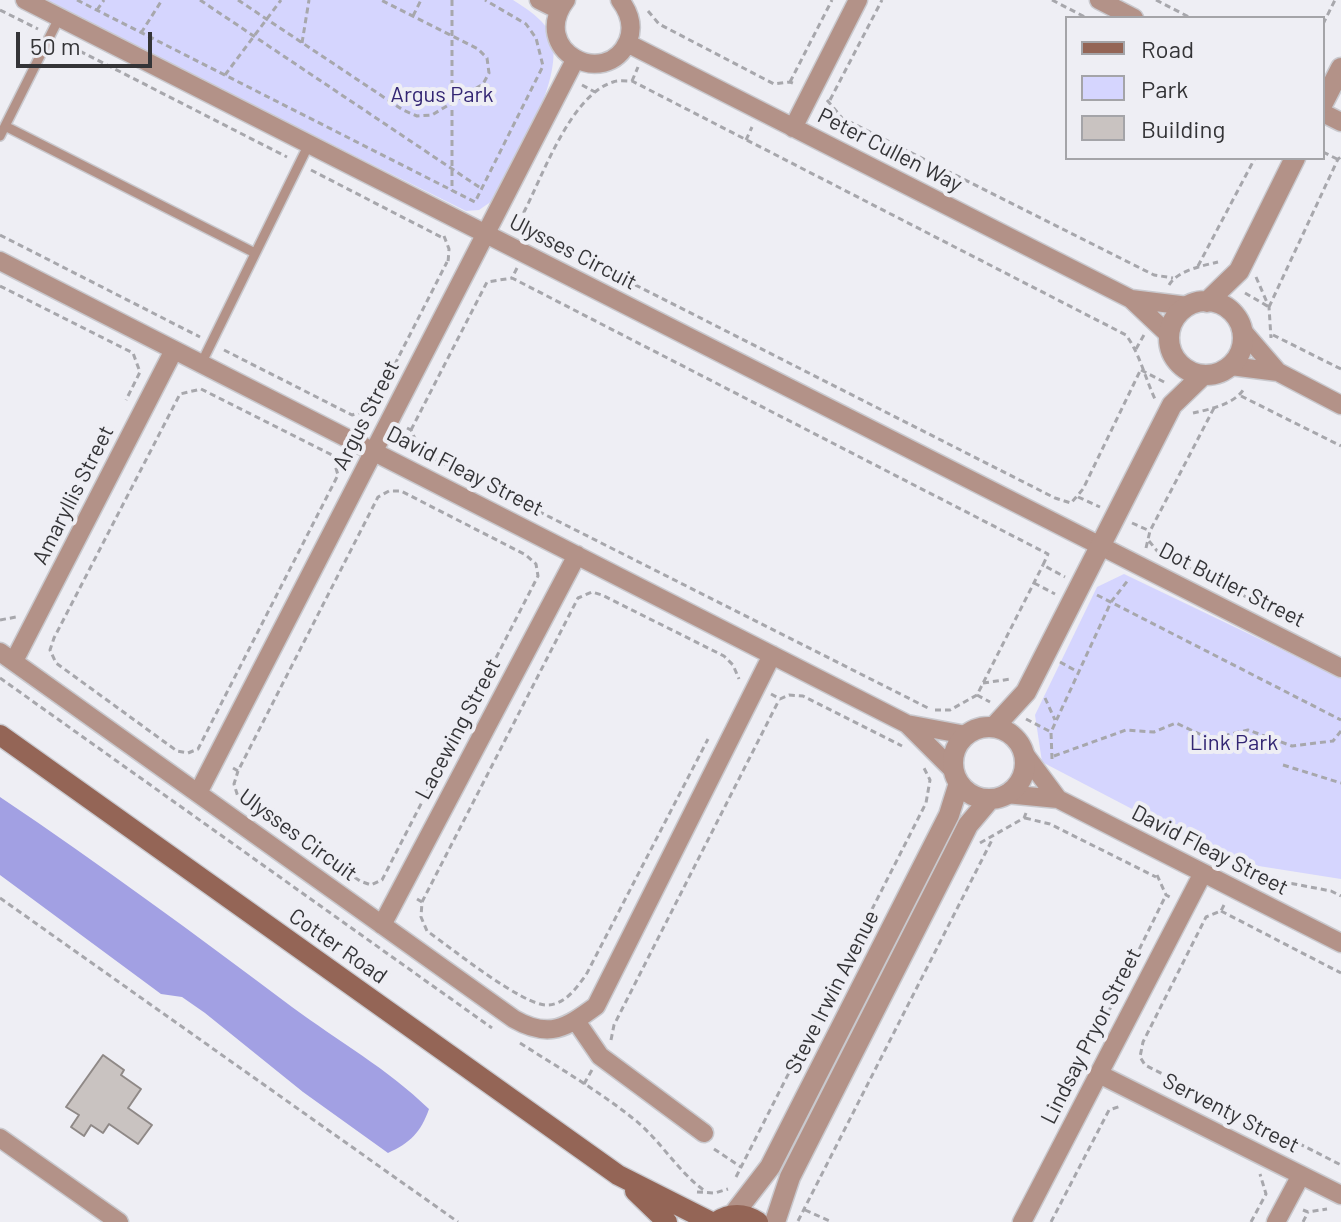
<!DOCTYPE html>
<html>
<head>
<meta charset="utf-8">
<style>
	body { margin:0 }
	#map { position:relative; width:1341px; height:1222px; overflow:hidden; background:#eeeef4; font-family:Barlow,sans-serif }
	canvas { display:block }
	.legend { position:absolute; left:1065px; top:16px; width:260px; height:144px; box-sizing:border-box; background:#eeeef4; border:2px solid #a4a4a8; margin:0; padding:10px 14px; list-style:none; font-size:24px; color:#343437 }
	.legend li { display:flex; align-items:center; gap:16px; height:40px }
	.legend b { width:40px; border:2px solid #a4a4a8 }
	.scale { position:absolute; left:16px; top:32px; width:136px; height:36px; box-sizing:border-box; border:4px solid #343437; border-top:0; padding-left:10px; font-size:24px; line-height:28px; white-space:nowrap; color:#343437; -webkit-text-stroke:6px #eeeef4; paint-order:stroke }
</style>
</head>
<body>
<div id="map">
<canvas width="1341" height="1222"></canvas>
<ul class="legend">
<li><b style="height:10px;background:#946556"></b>Road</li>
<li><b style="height:22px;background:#d5d5fe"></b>Park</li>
<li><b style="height:22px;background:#c9c3c1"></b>Building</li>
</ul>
<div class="scale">50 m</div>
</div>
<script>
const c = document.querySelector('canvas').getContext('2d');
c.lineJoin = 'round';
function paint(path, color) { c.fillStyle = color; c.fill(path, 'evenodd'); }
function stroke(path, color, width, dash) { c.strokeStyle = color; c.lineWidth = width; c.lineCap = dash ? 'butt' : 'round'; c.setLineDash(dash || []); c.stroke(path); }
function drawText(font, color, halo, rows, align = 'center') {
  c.font = font + ' Barlow,sans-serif'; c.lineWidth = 8; c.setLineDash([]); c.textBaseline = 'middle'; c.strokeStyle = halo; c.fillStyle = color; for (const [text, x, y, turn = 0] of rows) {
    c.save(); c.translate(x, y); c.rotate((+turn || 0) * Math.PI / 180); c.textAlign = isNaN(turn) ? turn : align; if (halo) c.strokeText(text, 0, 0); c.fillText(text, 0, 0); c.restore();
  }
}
const green = new Path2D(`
	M41 0H513C527 9 548 22 552 39 563 85 513 160 492 201L479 210 466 211Z
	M1124 574 1341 678V879L1246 864 1180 834 1042 762 1035 715 1097 587Z`);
const forest = new Path2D(`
	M0 797C100 864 196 935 292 1007 338 1041 388 1069 429 1109 421 1132 410 1143 388 1153L303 1092 205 1013 182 997 161 994 0 875Z`);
const building = new Path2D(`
	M103 1055 124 1070 121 1075 141 1089 128 1108 152 1125 138 1144 109 1124 103 1133 91 1125 84 1136 71 1127 79 1115 66 1107Z`);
const path = new Path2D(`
	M77 0 475 202 543 66 536 38 526 24 485 0
	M200 0 482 189
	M238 0 403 110 417 116 432 115 483 84 489 73 487 58 478 49 381 0
	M452 0V191
	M1052 0 1087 18
	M1156 0 1191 18
	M0 10 38 29
	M97 10 104 0
	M648 11 659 24 774 84 790 82 795 84
	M413 16 421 0
	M1323 24 1335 0
	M141 33 162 0
	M62 42 287 157
	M302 43 309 0
	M225 75 281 0
	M632 81 638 67
	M790 82 832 0
	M582 85 595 92
	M827 100 842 118 1154 275 1173 278
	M830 100 882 0
	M746 140 752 127
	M1323 152 1337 159
	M311 170 443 238
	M0 235 200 337
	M537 235 1055 498 1071 503 1083 489 1140 371
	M444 236 449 249 448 263
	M535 237 537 235 527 226 524 212C543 175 571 95 613 82 618 80 626 81 632 81L1126 335C1140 354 1145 378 1155 399
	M1198 266 1255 158
	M517 268 512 278 1048 554 1043 565 1065 577
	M1256 277 1269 307 1271 338
	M1169 285C1178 270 1202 266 1218 262
	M0 286 133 353 140 372 126 400
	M1245 293 1269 307
	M1269 307 1338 159 1341 157
	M1273 335 1341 369
	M1136 349 1144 335
	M224 350 352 415 372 409 375 411
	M1141 370 1166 383
	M201 389 332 455 338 475 198 749 188 753 177 751 56 663 50 650 54 638 180 394Z
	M1241 396 1341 446
	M372 409 447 262
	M1193 413C1211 409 1236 404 1245 387
	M407 428 411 430 421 452 928 708
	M411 430 487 282 512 278
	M1078 497 1100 507
	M1132 523 1150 531
	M1149 541 1158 552 1260 604
	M1146 548 1150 531 1214 408
	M1034 583 1055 594
	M1097 595 1341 720
	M0 620 16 617
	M1060 662 1078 672
	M0 678 492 1028
	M983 683 1011 679
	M771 694 780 699 789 695 803 696 902 746
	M977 695 990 702
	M1045 698 1055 720
	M935 710H950L977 695 1043 565
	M1026 719 1051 732
	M1054 756 1126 730 1154 732 1176 723 1210 739 1248 730 1292 746 1333 741 1341 731
	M1052 759 1051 732 1111 602 1129 579
	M1283 765 1341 783
	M233 768 238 771 378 497 389 491H401L526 555 536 564 538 576 382 880 371 885 360 881 238 797 234 784 238 771
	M1025 818 1050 824 1156 877
	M980 843 1024 818 1026 813
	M1157 875 1166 895 1172 898
	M1252 876 1331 891 1341 896
	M0 898 458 1222
	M417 899 422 902 421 917 427 931C450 947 524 1007 548 1005 566 1004 576 988 586 975L708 739
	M422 902 578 598 592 592 602 595 724 656 733 665 739 679
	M1224 905 1221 911 1206 917 1143 1042 1140 1057 1145 1065 1341 1165
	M1221 911 1341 973
	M1104 1021 1166 895
	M611 1040 614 1025 779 700
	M520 1043C559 1068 599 1091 635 1120 661 1141 678 1172 705 1191
	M584 1084 592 1070
	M714 1149 741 1167
	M736 1177 926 803 930 780 924 768
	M697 1192 715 1193 728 1189
	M805 1210 832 1222
	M1303 1210 1308 1212 1327 1209
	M798 1221 993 838
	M1051 1222 1109 1110 1121 1106
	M1251 1222 1266 1194 1260 1174
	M1303 1222 1308 1212`);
const service = new Path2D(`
	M5 126 255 253
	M0 136 59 18
	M201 364 309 144`);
const minor = new Path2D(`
	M25 0 1341 668
	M539 0 559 10
	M566 0C528 50 606 91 628 41 634 26 629 12 620 0
	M1099 0 1134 18
	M627 43 1131 299 1169 335
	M1323 113 1341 122
	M793 128 858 0
	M0 261 907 724 966 735
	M1131 299 1188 306
	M1241 329 1278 372
	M1231 366 1278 372 1341 405
	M0 652 514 1019C549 1039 566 1028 596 1006L772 655
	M14 661 174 350
	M907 724 954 771
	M1023 752 1058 799
	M198 793 575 60
	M1006 794 1058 799 1341 943
	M382 925 577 555
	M576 1021 600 1056 704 1133
	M1099 1074 1341 1195
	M0 1138 119 1222
	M1022 1222 1203 873
	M1276 1222 1301 1175`);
const tertiary = new Path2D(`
	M1323 103 1341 68
	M1169 338a37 37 0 1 1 74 0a37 37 0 1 1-74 0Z
	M1207 302 1239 271 1295 158
	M994 727 1026 692 1172 405 1203 375
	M953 763a36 36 0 1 1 72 0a36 36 0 1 1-72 0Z
	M733 1215 770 1167 949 815 959 783
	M775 1222 790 1177 953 855 968 825 990 799`);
const secondary = new Path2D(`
	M0 735 618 1175 711 1222
	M635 1191 667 1222
	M716 1222C730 1213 744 1213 758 1222`);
const parkNames = [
	["Argus Park",442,95],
	["Link Park",1234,743]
];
const streetNames = [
	["Peter Cullen Way",890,150,27],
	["Ulysses Circuit",573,252,27],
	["Argus Street",366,415,-63],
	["David Fleay Street",465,471,27],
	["Amaryllis Street",73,495,-63],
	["Dot Butler Street",1232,585,27],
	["Lacewing Street",458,729,-62],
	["Ulysses Circuit",298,835,36],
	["David Fleay Street",1210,850,27],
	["Cotter Road",338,946,35],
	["Steve Irwin Avenue",832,992,-63],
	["Lindsay Pryor Street",1091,1036,-63],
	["Serventy Street",1231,1113,27]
];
paint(green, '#d5d5fe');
paint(forest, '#a2a0e3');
paint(building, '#c9c3c1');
stroke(building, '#8f8987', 2);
stroke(service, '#c9c9ce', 12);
stroke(minor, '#c9c9ce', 21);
stroke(tertiary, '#c9c9ce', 23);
stroke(secondary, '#c9c9ce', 23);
stroke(path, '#a7a7ac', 3, [6, 4]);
stroke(service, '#b39288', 9);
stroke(minor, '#b39288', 18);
stroke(tertiary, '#b39288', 20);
stroke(secondary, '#946556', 20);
drawText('22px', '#332673', '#eeeef4', parkNames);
drawText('22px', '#343437', '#eeeef4', streetNames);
</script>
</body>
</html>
